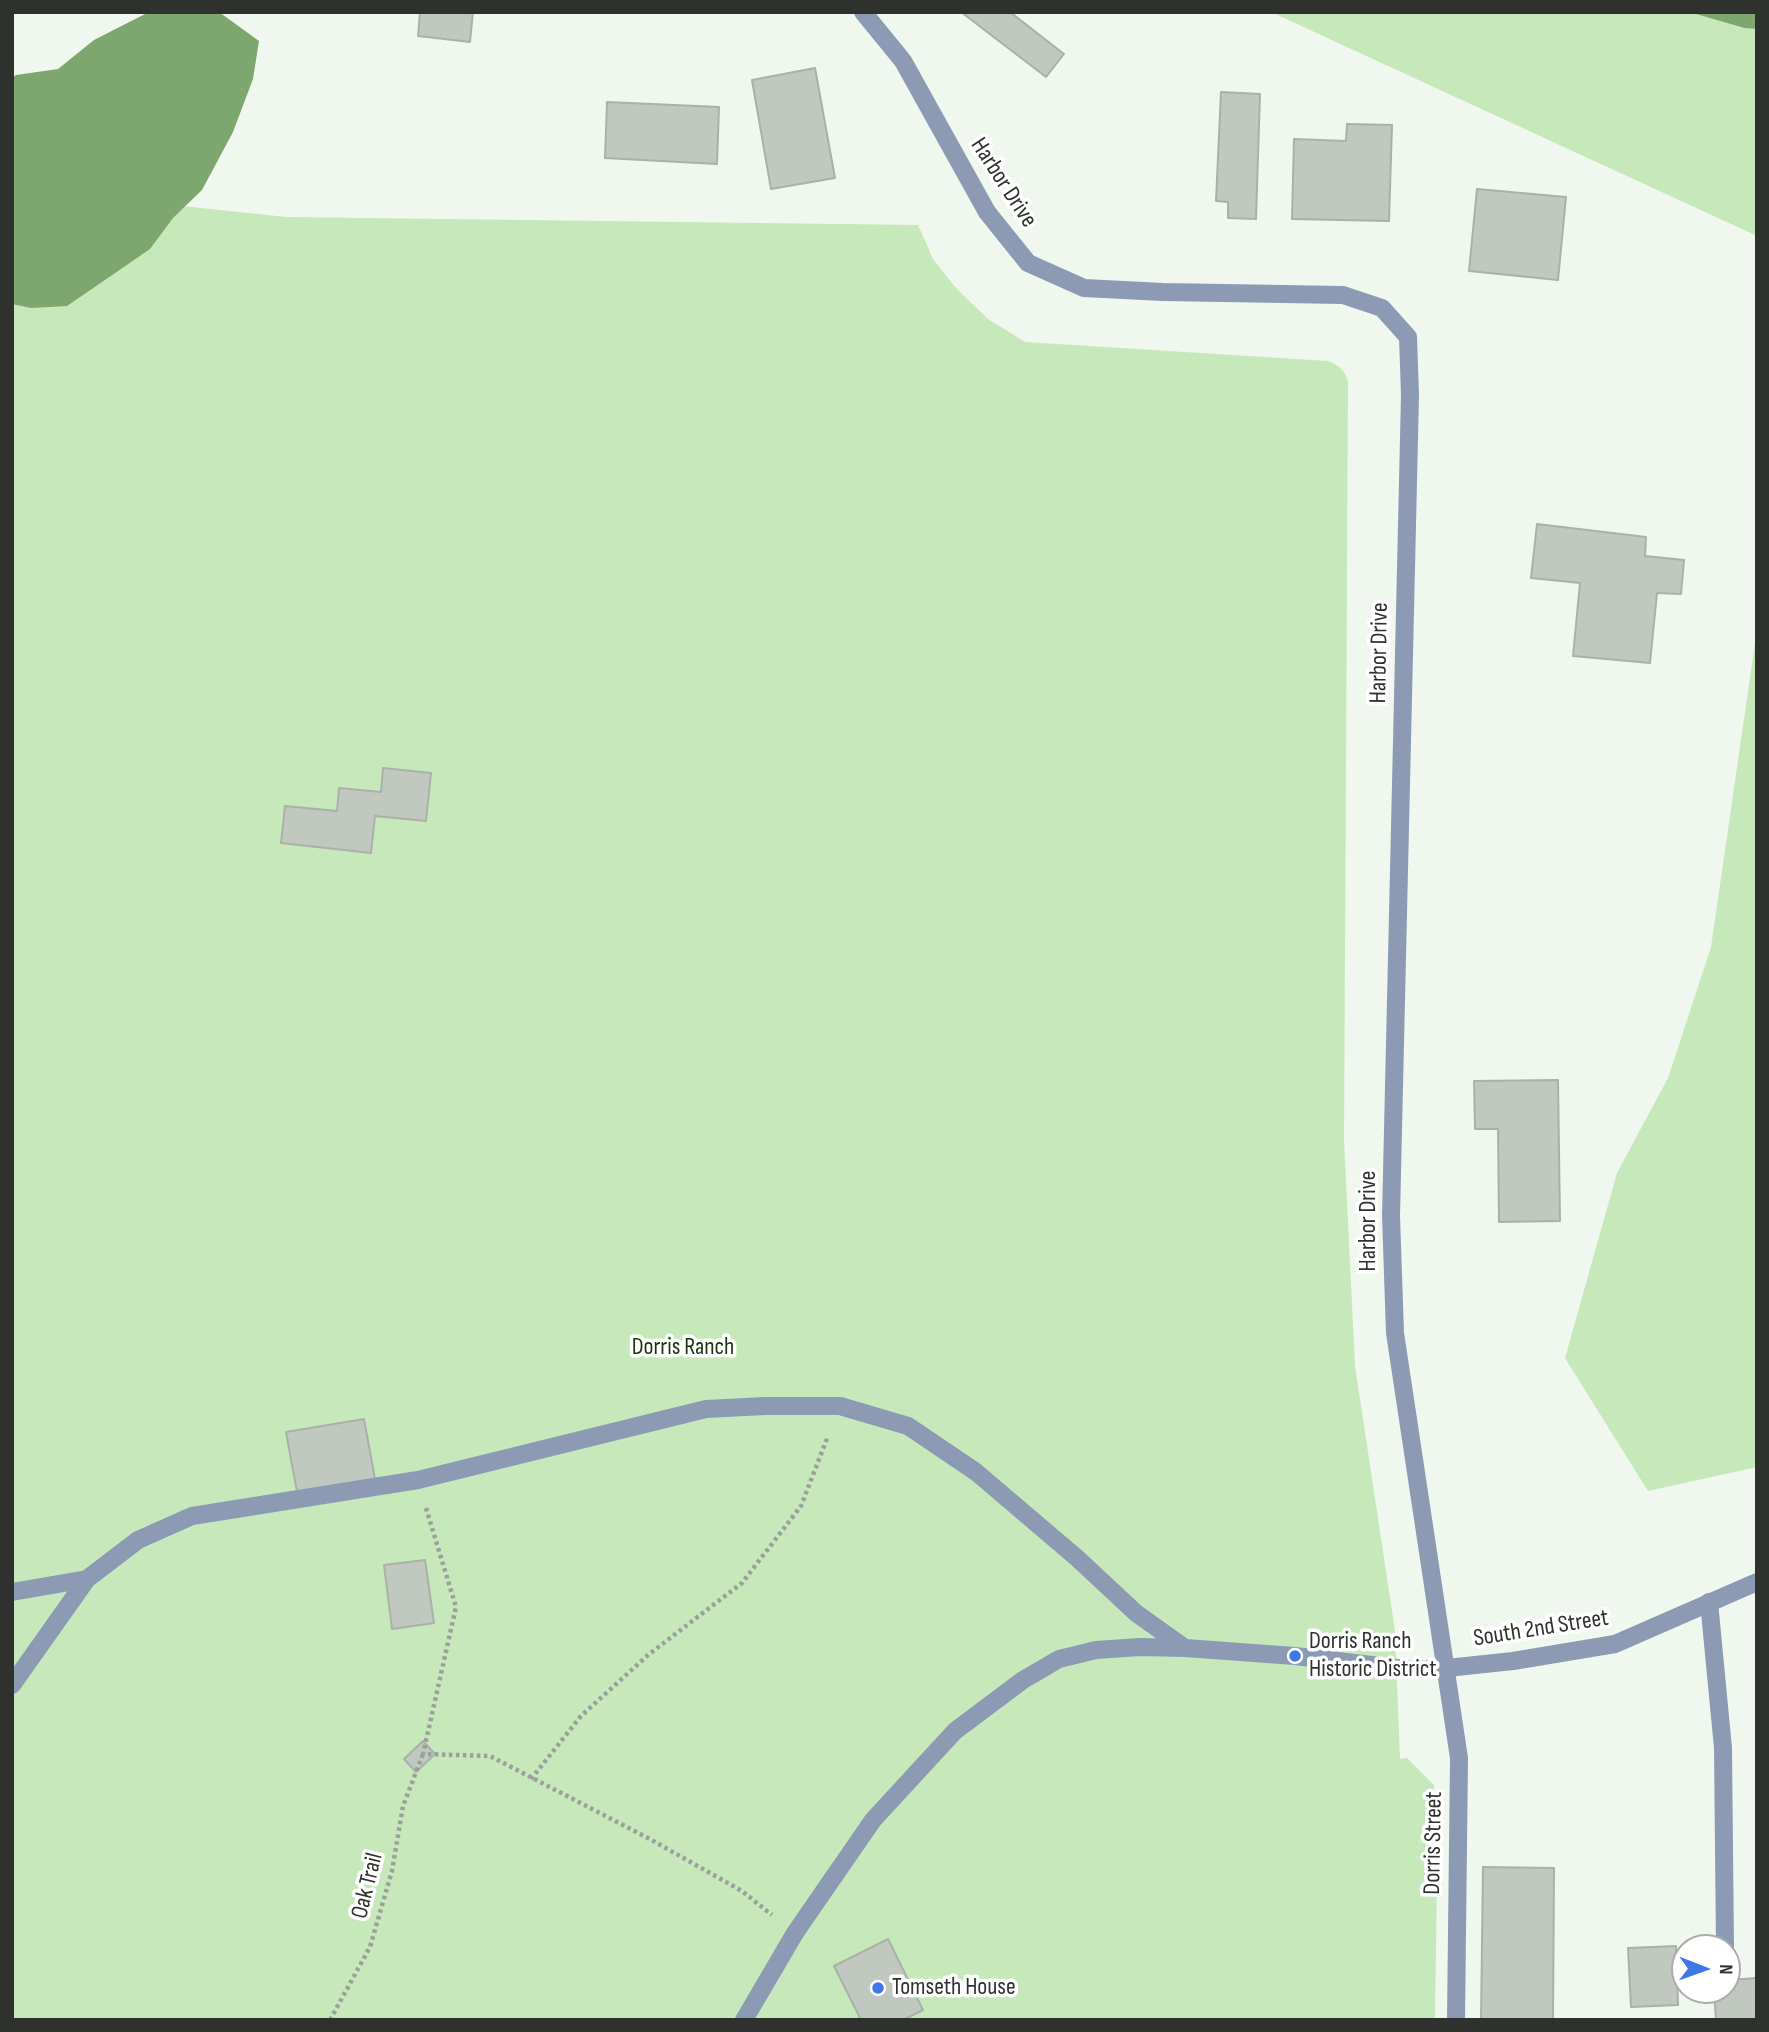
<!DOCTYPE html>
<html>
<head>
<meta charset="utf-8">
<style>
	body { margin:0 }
	#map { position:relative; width:1769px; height:2032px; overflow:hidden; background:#f0f7ee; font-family:"Sofia Sans Condensed",sans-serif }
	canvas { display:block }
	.frame { position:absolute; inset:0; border:14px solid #2e312d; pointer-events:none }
	.north { position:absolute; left:1671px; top:1934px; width:70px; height:70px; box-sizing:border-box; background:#fff; border:2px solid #abadab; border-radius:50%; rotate:91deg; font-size:19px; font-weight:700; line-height:28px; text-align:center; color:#2e312d }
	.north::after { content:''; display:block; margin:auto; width:24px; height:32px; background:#4077e7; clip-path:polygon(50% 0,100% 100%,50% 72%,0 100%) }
</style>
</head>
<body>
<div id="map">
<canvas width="1769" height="2032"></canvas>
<div class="frame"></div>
<div class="north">N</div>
</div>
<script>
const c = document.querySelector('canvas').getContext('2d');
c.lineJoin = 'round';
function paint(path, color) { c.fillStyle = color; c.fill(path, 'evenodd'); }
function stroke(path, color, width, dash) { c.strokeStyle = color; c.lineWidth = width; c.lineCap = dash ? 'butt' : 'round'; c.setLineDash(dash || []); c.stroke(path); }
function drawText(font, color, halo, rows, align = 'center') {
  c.font = font + ' "Sofia Sans Condensed",sans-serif'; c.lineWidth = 7; c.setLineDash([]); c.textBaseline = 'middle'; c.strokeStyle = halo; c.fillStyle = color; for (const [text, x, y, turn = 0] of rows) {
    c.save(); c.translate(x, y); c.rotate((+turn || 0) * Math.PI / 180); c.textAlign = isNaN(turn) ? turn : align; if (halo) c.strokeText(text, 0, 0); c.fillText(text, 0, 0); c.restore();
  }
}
const green = new Path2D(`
	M1271 12H1689L1743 28 1757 29V236Z
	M12 188 286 217 918 225 933 259 956 288 988 319 1025 342 1328 361C1340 366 1345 370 1348 382L1344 1140 1355 1366 1395 1631 1400 1759 1407 1758 1434 1785V1809H1438L1435 2020H12Z
	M1757 629V1467L1648 1491 1565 1358 1617 1173 1668 1078 1711 947Z`);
const water = new Path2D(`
	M149 12H219L259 41 253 79 233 132 202 190 173 218 150 249 67 306 31 308 12 304V78L16 75 58 69 94 40Z
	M1689 12H1757V29L1744 28Z`);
const building = new Path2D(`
	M420 12H473L470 42 418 36Z
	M961 12H1010L1064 54 1046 77Z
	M815 68 835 178 771 189 752 80Z
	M1221 92 1260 94 1256 219 1228 218V202L1216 201Z
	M607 102 719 107 717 164 605 158Z
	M1347 124 1392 125 1389 221 1292 219 1294 139 1346 141Z
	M1477 189 1566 197 1558 280 1469 271Z
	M1537 524 1646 537 1645 556 1684 560 1681 594 1657 593 1650 663 1573 656 1580 583 1531 578Z
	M383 768 431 773 426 821 375 816 371 853 281 843 285 806 337 811 339 788 381 792Z
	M1558 1080 1560 1221 1499 1222 1498 1129H1475L1474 1081Z
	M364 1419 375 1479 297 1492 286 1432Z
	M425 1560 434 1623 392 1629 384 1565Z
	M423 1741 435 1754 416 1772 404 1759Z
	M1483 1867 1554 1868 1553 2020H1481Z
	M888 1939 923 2010 903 2020H861L834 1966Z
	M1676 1946 1678 2005 1631 2007 1628 1948Z
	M1757 1978V2020H1716L1714 1990H1727V1980Z`);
const path = new Path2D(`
	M426 1508 456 1607 423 1754 490 1756 648 1838 742 1891 772 1915
	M531 1779 581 1716 648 1655 742 1583 801 1506 828 1436
	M330 2020 370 1947 392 1871 403 1806 423 1754`);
const service = new Path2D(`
	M12 1592 87 1579
	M1709 1602 1723 1748 1725 1948
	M12 1685 87 1579 138 1540 192 1516 418 1480 706 1409 765 1406H840L908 1426 976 1472 1077 1558 1136 1613 1185 1648
	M744 2020 795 1933 873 1820 955 1731 1023 1680 1059 1659 1096 1650 1140 1647 1185 1648 1295 1656 1414 1670 1447 1668`);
const minor = new Path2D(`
	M863 12 903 61 987 212 1028 263 1084 288 1163 292 1343 295 1382 308 1408 337 1410 395 1391 1216 1395 1333 1459 1758 1456 2020`);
const tertiary = new Path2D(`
	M1447 1668 1513 1661 1615 1644 1757 1582`);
const markers = [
	[1295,1656,7,"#4077e7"],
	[878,1988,7,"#4077e7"]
];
const streetNames = [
	["Harbor Drive",1003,183,57],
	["Harbor Drive",1380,653,-89],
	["Harbor Drive",1369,1221,-90],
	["South 2nd Street",1541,1629,-9],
	["Dorris Street",1434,1843,-89],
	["Oak Trail",368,1886,-76]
];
const parkNames = [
	["Dorris Ranch",683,1348]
];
const poiNames = [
	["Dorris Ranch",1309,1642],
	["Historic District",1309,1670],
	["Tomseth House",892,1988]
];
paint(green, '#c6e8ba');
paint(water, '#7da76f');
paint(building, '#c1c8bf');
stroke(building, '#aab1a8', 2);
stroke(path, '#9ba19a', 4.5, [3.5, 3.5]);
stroke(service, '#8c9ab4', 18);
stroke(minor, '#8c9ab4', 18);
stroke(tertiary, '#8c9ab4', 18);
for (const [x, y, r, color] of markers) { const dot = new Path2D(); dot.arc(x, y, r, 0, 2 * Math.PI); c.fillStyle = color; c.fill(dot); stroke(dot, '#fff', 2.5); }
drawText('24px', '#2e312d', '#fff', streetNames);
drawText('24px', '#17330b', '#fff', parkNames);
drawText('24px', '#2e312d', '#fff', poiNames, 'left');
</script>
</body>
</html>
